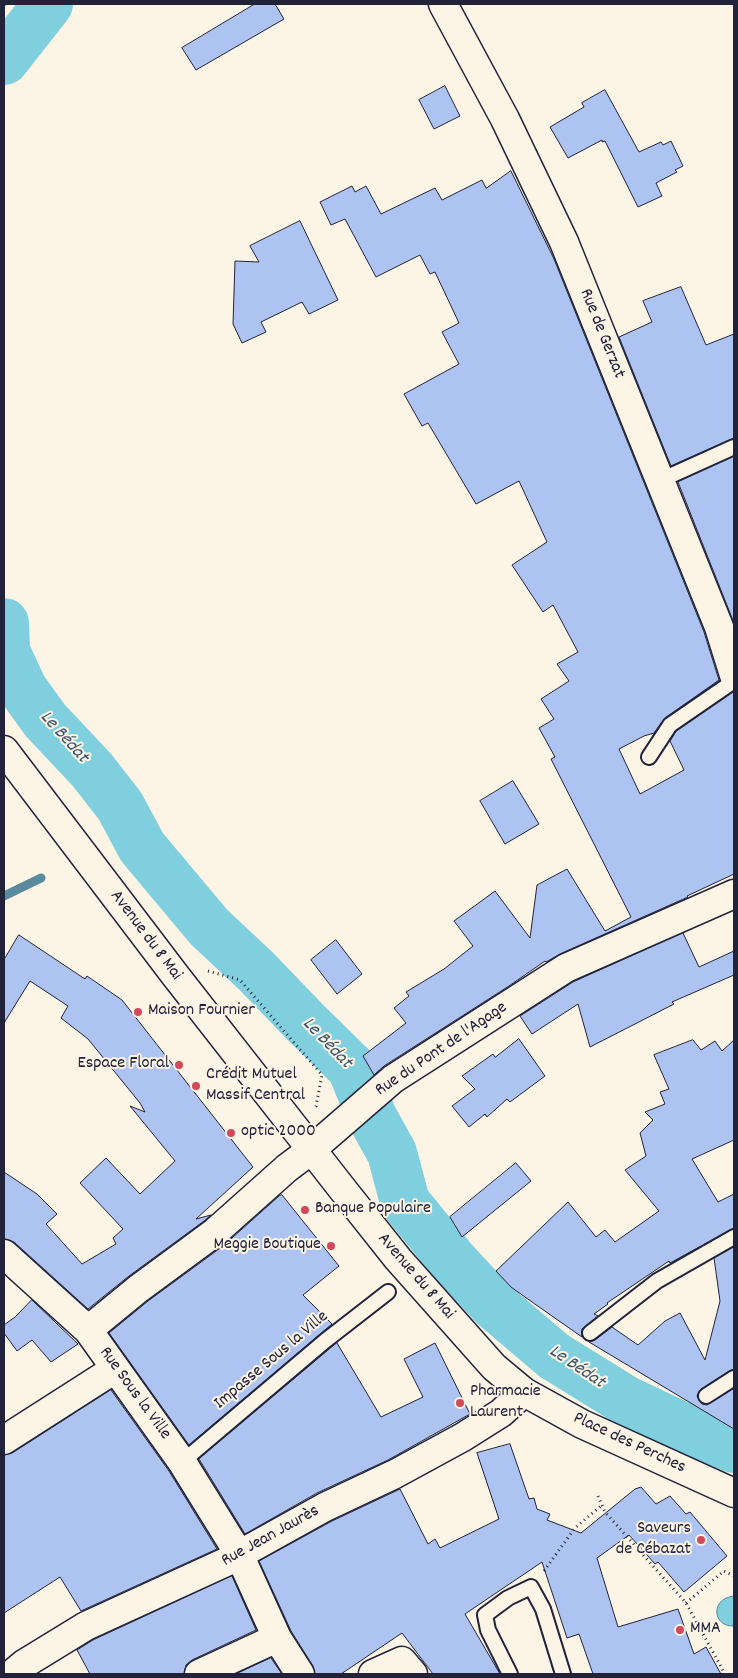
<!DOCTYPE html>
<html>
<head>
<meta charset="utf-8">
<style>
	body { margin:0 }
	#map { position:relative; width:738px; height:1678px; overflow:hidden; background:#fcf5e5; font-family:Dekko,sans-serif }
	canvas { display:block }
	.frame { position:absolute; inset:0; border:5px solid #22223b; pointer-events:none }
</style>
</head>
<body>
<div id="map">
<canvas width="738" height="1678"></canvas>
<div class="frame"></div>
</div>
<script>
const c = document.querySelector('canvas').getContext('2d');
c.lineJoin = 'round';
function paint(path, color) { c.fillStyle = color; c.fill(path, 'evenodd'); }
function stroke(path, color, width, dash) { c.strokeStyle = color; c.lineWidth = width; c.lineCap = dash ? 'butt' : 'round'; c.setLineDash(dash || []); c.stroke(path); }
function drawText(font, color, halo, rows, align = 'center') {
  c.font = font + ' Dekko,sans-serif'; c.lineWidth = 4; c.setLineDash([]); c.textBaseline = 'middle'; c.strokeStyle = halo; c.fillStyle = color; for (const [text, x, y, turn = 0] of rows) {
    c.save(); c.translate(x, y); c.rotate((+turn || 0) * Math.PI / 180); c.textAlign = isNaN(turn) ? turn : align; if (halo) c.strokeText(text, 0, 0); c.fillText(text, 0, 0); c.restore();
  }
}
const water = new Path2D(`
	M734 1596V1626C712 1627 710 1598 734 1596Z`);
const stream = new Path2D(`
	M4 896 41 878`);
const river = new Path2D(`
	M4 60 48 4
	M4 623 5 651 22 688 45 720 92 770 120 806 142 847 209 927 256 971 305 1022 352 1068 372 1117 392 1153 405 1202 452 1260 494 1305 554 1356 625 1400 682 1427 734 1448`);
const building = new Path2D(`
	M255 4H275L284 19 196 70 182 48Z
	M445 86 460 116 434 129 419 100Z
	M605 90 639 152 661 142 663 145 671 141 683 166 675 170 677 172 656 183 662 196 638 207 605 141 602 142V140L568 158 550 127 584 107 582 103Z
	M511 171 554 259 704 632 719 680 665 718 654 733 644 736 619 749 640 794 684 770 670 741 676 731 734 691V874L687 896 688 897 560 954 546 962 545 961 509 986 384 1066 374 1075 363 1056 406 1023 394 1008 409 996 406 992 444 969 473 946 454 921 495 891 530 938 537 885 567 869 605 931 631 917 551 759 555 757 539 728 554 719 541 699 569 681 557 664 578 652 553 605 543 612 512 565 547 542 519 481 476 504 428 423 422 426 404 394 459 364 442 332 459 323 435 272 430 274 420 255 376 277 345 219 331 225 320 202 352 186 355 192 366 186 381 214 435 188 442 200 482 180 486 188Z
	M300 221 338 300 309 314 302 302 261 322 266 332 242 343 233 324 235 261 259 262 250 246Z
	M681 287 706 345 734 334V438L671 466 619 337 652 322 643 301Z
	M734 456V623L678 482Z
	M513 781 539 824 505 844 480 801Z
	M683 933 699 967 734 951V975L672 1002 674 1004 590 1047 578 1004 532 1034 520 1016 573 982Z
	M19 935 85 979 87 976 122 1000 253 1167 196 1219 211 1215 204 1221 129 1276 88 1309 14 1242 4 1239V1172L37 1194 57 1214 46 1224 82 1264 116 1244 113 1238 123 1229 80 1183 106 1158 140 1194 175 1161 130 1106 145 1112 140 1103 88 1039 61 1018 68 1006 30 981 4 1023V960Z
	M336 940 362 974 337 994 311 960Z
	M519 1039 545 1076 510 1102 507 1099 487 1117 485 1114 469 1127 452 1106 475 1089 462 1076 493 1054 495 1057Z
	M693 1040 701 1050 715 1041 722 1051 734 1040V1140L692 1159 718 1202 734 1194V1228L670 1263 669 1261 607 1303 608 1304 594 1314 598 1316 582 1329V1337L532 1302 511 1287 496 1271 568 1202 596 1237 605 1230 615 1242 659 1211 625 1170 646 1156 640 1133 653 1120 645 1112 665 1104 660 1092 669 1089 654 1055Z
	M516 1163 531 1181 462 1237 450 1217Z
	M282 1195 339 1266 303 1295 332 1324 189 1445 109 1333 148 1301 223 1246 279 1196Z
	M734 1247V1369L729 1371 701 1389 697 1396 702 1404 707 1405 734 1388V1429L589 1342 595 1340 612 1327 638 1345 665 1321 680 1313 705 1360 720 1301 714 1258Z
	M32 1300 78 1344 51 1362 32 1340 17 1351 4 1333V1325L15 1317Z
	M337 1343 381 1417 423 1397 404 1359 435 1343 470 1414 388 1460 317 1493 245 1534 199 1459Z
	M111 1390 169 1471 217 1549 81 1611 60 1577 4 1613V1455L12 1453Z
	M510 1444 529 1499 534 1498 537 1509 550 1514 547 1520 581 1533 635 1489 641 1487 656 1504 670 1496 686 1514 690 1512 727 1556 684 1592 658 1562 655 1564 629 1535 597 1558 618 1627 678 1609 694 1654 706 1647 721 1674H593L579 1634 567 1638 542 1562 465 1614 500 1674H433L402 1633 341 1674H315L313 1666 291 1631 259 1561 332 1521 400 1489 428 1544 435 1539 440 1548 499 1519 477 1453Z
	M232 1576 256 1630 192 1660 186 1665 184 1674H90L77 1650 93 1640Z
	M271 1658 282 1674H236Z`);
const path = new Path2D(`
	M4 5 5 4
	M208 971 240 980 322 1075 316 1106 314 1108
	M598 1496 605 1512 686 1603 725 1674
	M544 1571 575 1528 602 1505
	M686 1603 724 1571 734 1576`);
const lane = new Path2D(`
	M661 480 734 447
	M649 757 670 725 734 681
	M590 1333 657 1281 734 1237
	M706 1396 734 1378
	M182 1462 325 1341 388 1292
	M510 1674 488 1630 485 1615 508 1598 531 1587 543 1609 563 1674`);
const street = new Path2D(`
	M443 4 505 119 564 242 719 627 734 675
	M4 1254 88 1330 182 1462 239 1554 277 1638 300 1674
	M88 1330 138 1289 214 1233 287 1168 311 1150 393 1079 566 968 734 894
	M4 1440 115 1369
	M12 1674 24 1664 86 1626 226 1562 325 1507 395 1474 463 1437 501 1413 524 1392
	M199 1674 277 1638
	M373 1674 402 1661 413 1674`);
const secondary = new Path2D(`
	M4 750 175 975 344 1191 398 1259 494 1367 524 1392 582 1424 734 1493`);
const markers = [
	[138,1012,5,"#d1495b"],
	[179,1065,5,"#d1495b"],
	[196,1086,5,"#d1495b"],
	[231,1133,5,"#d1495b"],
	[305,1210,5,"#d1495b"],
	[331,1246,5,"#d1495b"],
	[460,1403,5,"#d1495b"],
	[701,1540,5,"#d1495b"],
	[680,1630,5,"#d1495b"]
];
const streetNames = [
	["Rue de Gerzat",601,334,68],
	["Avenue du 8 Mai",145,936,53],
	["Rue du Pont de l'Agage",442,1050,-34],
	["Avenue du 8 Mai",415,1277,49],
	["Impasse Sous la Ville",272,1361,-40],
	["Rue Sous la Ville",134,1394,54],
	["Place des Perches",629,1444,25],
	["Rue Jean Jaurès",271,1537,-29]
];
const poiNames = [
	["Maison Fournier",148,1012],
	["Espace Floral",169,1065,"right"],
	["Crédit Mutuel",206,1076],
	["Massif Central",206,1097],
	["optic 2000",241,1133],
	["Banque Populaire",315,1210],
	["Meggie Boutique",321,1246,"right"],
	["Pharmacie",470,1393],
	["Laurent",470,1414],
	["Saveurs",691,1530,"right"],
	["de Cébazat",691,1551,"right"],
	["MMA",690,1630]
];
const waterNames = [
	["Le Bédat",63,738,48],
	["Le Bédat",326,1044,46],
	["Le Bédat",576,1368,34]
];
paint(water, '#80cfde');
stroke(water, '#5a8a9d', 1);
stroke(stream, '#5a8a9d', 9);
stroke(river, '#80cfde', 50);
paint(building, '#adc3f1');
stroke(building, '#22223b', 1);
stroke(lane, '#22223b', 18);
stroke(street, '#22223b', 31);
stroke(secondary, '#22223b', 31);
stroke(path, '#22223b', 3, [1, 4]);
stroke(lane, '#fcf5e5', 14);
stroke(street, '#fcf5e5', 28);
stroke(secondary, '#fcf5e5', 28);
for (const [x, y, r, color] of markers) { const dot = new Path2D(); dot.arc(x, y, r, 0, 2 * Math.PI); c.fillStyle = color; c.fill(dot); stroke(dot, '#fcf5e5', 2); }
drawText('18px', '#22223b', '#fcf5e5', streetNames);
drawText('18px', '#22223b', '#fcf5e5', poiNames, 'left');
drawText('italic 19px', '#3e566c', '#fcf5e5', waterNames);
</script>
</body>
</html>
